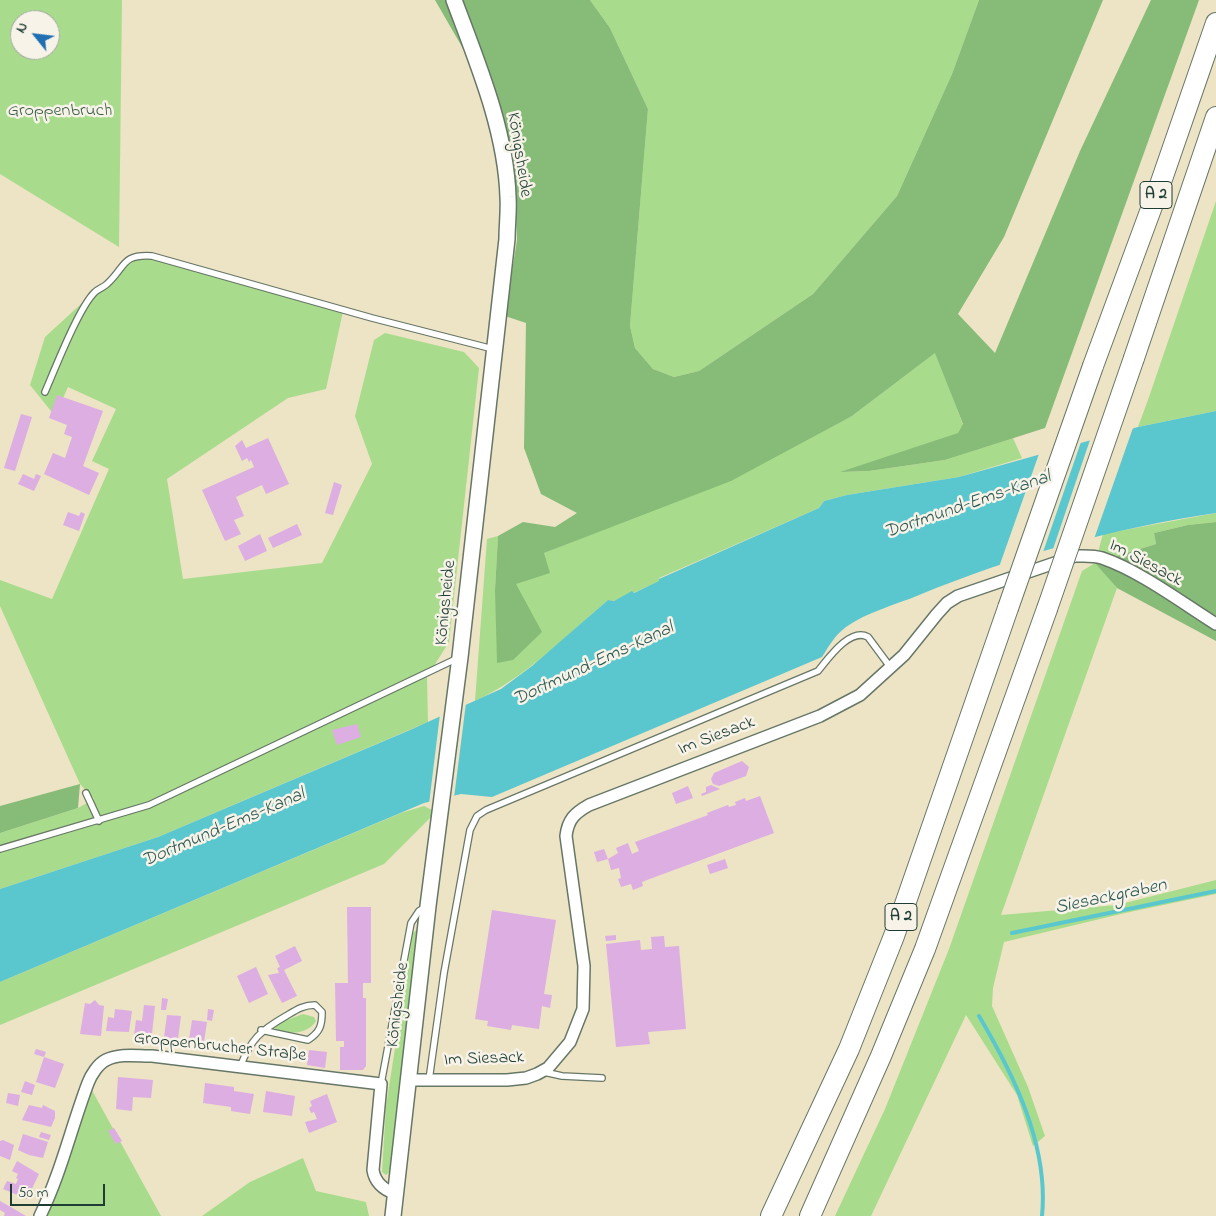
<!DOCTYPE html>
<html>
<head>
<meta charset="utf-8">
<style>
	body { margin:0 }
	#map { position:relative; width:1216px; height:1216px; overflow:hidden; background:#ede3c5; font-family:"Indie Flower",sans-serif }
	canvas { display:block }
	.north { position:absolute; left:10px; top:10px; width:50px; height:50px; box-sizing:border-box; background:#f7f3e8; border:1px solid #a1aaa0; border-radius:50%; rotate:299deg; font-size:14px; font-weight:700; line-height:20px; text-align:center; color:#1f3d34 }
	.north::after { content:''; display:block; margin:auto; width:18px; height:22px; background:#1f6fb2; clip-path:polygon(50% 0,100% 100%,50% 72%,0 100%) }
	.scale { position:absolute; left:10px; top:1184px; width:95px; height:22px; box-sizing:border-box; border:2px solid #1f3d34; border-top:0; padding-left:6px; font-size:15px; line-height:18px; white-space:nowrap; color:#1f3d34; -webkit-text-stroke:4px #f7f3e8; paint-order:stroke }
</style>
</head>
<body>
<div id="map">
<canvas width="1216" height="1216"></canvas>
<div class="north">N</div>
<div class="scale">50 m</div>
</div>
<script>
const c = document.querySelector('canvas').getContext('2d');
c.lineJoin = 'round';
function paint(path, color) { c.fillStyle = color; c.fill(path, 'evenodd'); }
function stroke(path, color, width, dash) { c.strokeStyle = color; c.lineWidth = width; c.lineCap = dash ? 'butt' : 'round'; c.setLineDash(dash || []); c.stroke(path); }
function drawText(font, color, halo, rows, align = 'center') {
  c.font = font + ' "Indie Flower",sans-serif'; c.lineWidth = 5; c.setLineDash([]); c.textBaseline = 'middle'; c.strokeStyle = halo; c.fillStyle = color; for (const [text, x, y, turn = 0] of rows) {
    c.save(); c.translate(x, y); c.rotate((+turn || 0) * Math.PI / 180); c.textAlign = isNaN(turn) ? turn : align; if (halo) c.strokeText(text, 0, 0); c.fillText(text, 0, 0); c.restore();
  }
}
const green = new Path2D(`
	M0 0H122L119 247 0 174ZM20 20H50V50H20Z
	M590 0H979L952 74 897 196 813 294 699 371 674 377 653 369 635 348 630 326 648 109 610 28Z
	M1216 201V411L1138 427 1149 397Z
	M151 257 344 307 326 389 288 398 167 479 183 579 322 563 372 464 355 416 374 340 385 333 464 352 479 368 449 642 427 677 428 722 158 837 0 889V833L78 808 94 799 80 784 0 606V580L52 599 109 469 92 461 116 409 68 387 55 416 30 385 45 337 94 292 109 284 125 261Z
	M936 352 963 425 958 434 842 472 869 471 945 460 1013 438 1022 458 959 477 847 495 824 501 819 508 659 578 660 581 633 593 632 592 614 601 608 600C566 636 525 678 475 701L487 539 498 536 495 590 516 584 544 553 596 532 852 416Z
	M1216 513V522L1188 525 1154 533 1156 544 1096 563 1117 588 1001 915 1117 905 1216 880V894L1125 913 1004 942 993 988 992 1006 1028 1087 1045 1136 1033 1146 1017 1095 966 1015 871 1216H835L885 1109 949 949 1082 571 1095 563 1103 534Z
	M424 806 436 812 384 864 0 1025V982L401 813Z
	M418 928 391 1171 386 1175 382 1172 386 1106 413 933Z
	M303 1014 314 1017 316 1021C307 1035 289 1034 275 1030L276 1024Z
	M88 1083 161 1216H40Z
	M303 1158 316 1191 366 1202 369 1216H202L250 1182Z`);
const forest = new Path2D(`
	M435 0H590L610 28 648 109 630 326 635 348 653 369 674 377 699 371 813 294 897 196 952 74 979 0H1103L1004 237 958 314 995 353 1080 151 1151 0H1199L1045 428 945 460 869 471 840 472 958 433 963 424 935 353 852 416 731 481 544 553 550 573 516 584 542 632 513 660 497 663 495 590 498 536 523 522 555 527 577 513 541 494 524 448 526 323 505 316 517 240 513 150 492 99Z
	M1216 522V641L1117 588 1095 563 1156 544 1154 533 1188 525Z
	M80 784 78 808 0 833V806Z`);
const water = new Path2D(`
	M1216 411V513C1114 528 1014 556 919 595 895 605 867 612 846 627 835 635 829 646 822 657L492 797 461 794 424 803 0 982V889L158 837 410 730 501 689 532 666 608 600 614 601 632 591 634 593 659 581V579L819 508 824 501 847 495 959 477 1138 427Z`);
const pier = new Path2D(`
	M1134 425 1094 539 1052 552 1091 437Z
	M1082 439 1042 555 999 567 1040 451Z
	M466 703 454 798 429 804 440 714Z`);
const stream = new Path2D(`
	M1012 933 1216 891
	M979 1016C1014 1075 1049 1146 1042 1216`);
const building = new Path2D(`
	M57 395 103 411 83 466 99 473 89 495 44 474 53 453 65 458 72 437 64 434 67 425 49 418Z
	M21 414 32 417 15 471 4 468Z
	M268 438 289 484 266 494 262 485 236 497 244 516 234 520 241 534 225 541 202 490 254 467 251 460 249 462 247 458 242 461 235 446 242 440 246 448Z
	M23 474 34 479 36 474 41 476 34 491 18 484Z
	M334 482 342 485 333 515 325 513Z
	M68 512 79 516 81 512 85 514 79 531 63 525Z
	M297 524 302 535 273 548 268 538Z
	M260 534 267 551 245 561 238 546Z
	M357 724 361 737 337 745 332 730Z
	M742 761 749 767 746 776 719 786 713 784 711 779 714 773Z
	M711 785 720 789 702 796 701 794 706 792V787Z
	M688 786 693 798 676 804 672 793Z
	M760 796 774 833 647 880 642 882 643 886 633 890 631 884 621 887 618 879 621 878 619 868 611 870 608 859 618 853 616 848 628 843 632 854 639 851 635 842 708 815 707 813 728 805 729 807 736 805 735 802 745 798 746 801Z
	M604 849 608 859 597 862 594 852Z
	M725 859 728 868 710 874 707 865Z
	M347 907H371V983H363V998H366V1066L363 1070H340V1047H344V1041H336L335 983H348Z
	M492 910 556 920 544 994 552 995 550 1008 542 1006 539 1029 512 1025 511 1030 487 1026 488 1021 475 1019Z
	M616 935V940L606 941 605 936Z
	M664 936 665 947 679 946 686 1029 648 1032 650 1044 616 1047 606 944 640 940 641 950 652 949 651 937Z
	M295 946 302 961 284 970 297 996 282 1003 268 975 279 973 277 968 280 967 275 956Z
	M256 967 268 994 249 1003 237 976Z
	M162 998 168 999 166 1010H161Z
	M95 1000 99 1005 104 1006 101 1036 80 1034 85 1003 90 1004Z
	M144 1005 155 1006 152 1034 144 1033V1037L134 1036 136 1020 142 1021Z
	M115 1009 132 1011 129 1032 106 1031 108 1017 114 1018Z
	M208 1009 214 1010 212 1021 207 1020Z
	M167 1015 181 1016 178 1039 164 1037Z
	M192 1020 207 1022 204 1042 189 1040Z
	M36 1049 46 1052 44 1057 34 1054Z
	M309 1050 327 1052 325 1068 307 1065Z
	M44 1057 64 1064 55 1088 36 1082Z
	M118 1077 153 1080 151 1098 133 1097 132 1111 116 1109Z
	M25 1081 35 1085 32 1095 21 1092Z
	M205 1083 234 1087V1091L254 1094 250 1114 231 1111V1107L203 1103Z
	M266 1091 295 1096 292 1116 263 1112Z
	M8 1093 20 1095 18 1106 6 1103Z
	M327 1094 337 1122 309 1133 305 1122 317 1119 314 1112 311 1113 309 1108 312 1106 310 1101Z
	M29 1105 42 1108 43 1105 55 1111V1118L51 1127 22 1120Z
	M114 1128 122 1141 116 1144 108 1131Z
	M41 1132 51 1135 49 1140 39 1137Z
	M23 1134 48 1142 43 1158 29 1155 18 1150Z
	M3 1140 14 1145 10 1160 0 1156V1141Z
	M17 1161 39 1174 27 1199 3 1189 7 1181 16 1184 18 1179 16 1178 18 1174 12 1171Z
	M0 1201 9 1206 26 1216H4L5 1213 0 1210Z`);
const service = new Path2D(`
	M45 392C55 369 79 307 95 292 98 289 104 287 107 284 126 267 121 254 152 256L372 318 493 349
	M86 793 99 821
	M0 849 149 805 458 658
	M240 1067C251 1039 260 1031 286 1016 296 1010 303 1005 315 1005L322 1012C322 1026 320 1032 308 1040L261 1030
	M544 1072 562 1076 602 1078
	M429 1080 444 973 470 830 477 816 486 810 818 671C828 659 850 627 868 637L891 668
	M381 1084 411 923 419 911 426 907`);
const minor = new Path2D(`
	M408 1080H507L526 1078 537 1074 548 1068 570 1042 583 1009 584 966 566 836C568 819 575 813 589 805L820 716 860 695 904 655 937 614 947 603 958 596 1075 556C1084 556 1093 555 1102 558 1140 571 1181 602 1216 624
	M40 1216C61 1173 71 1128 88 1083 91 1075 98 1064 106 1060 120 1053 137 1056 152 1056L381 1084 373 1170C375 1183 384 1190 396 1194`);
const secondary = new Path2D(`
	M393 1216 428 906 460 657 507 239C507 225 509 211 508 197 506 130 477 62 454 0`);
const motorway = new Path2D(`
	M1134 358 1216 117
	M1093 366 1161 182 1216 23
	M771 1216 849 1049 894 936 1008 608
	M810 1216 881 1056 925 949 1047 609`);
const motorwayBridge = new Path2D(`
	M1008 608 1093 366
	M1047 609 1134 358`);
const shields = [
	[1156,195,32],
	[901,917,32]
];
const shieldNames = [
	["A 2",1156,195],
	["A 2",901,917]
];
const parkNames = [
	["Groppenbruch",60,112]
];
const streetNames = [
	["Königsheide",518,155,81],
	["Im Siesack",1145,564,28],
	["Königsheide",447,603,-84],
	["Im Siesack",717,737,-21],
	["Königsheide",399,1005,-83],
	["Groppenbrucher Straße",220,1048,6],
	["Im Siesack",484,1060,-2]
];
const waterNames = [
	["Dortmund-Ems-Kanal",968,506,-19],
	["Dortmund-Ems-Kanal",594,665,-25],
	["Dortmund-Ems-Kanal",224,829,-23],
	["Siesackgraben",1111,898,-12]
];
paint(green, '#a8dc8c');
paint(forest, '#86bc78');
paint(water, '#5ac7ce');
paint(pier, '#ede3c5');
stroke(stream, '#5ac7ce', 4);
paint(building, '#dcaee2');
stroke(service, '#677767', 8);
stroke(minor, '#677767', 14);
stroke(secondary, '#677767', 18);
stroke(motorway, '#677767', 22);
stroke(service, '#fff', 5.5);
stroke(minor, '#fff', 11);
stroke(secondary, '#fff', 15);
stroke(motorway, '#fff', 20);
stroke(motorwayBridge, '#677767', 22, []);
stroke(motorwayBridge, '#fff', 20);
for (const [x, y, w] of shields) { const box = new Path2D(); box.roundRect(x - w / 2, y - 13.5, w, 27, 4); c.fillStyle = '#f7f3e8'; c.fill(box); stroke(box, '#1f3d34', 1); }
drawText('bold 16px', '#1f3d34', null, shieldNames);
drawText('18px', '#3a5d46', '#f7f3e8', parkNames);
drawText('18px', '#1f3d34', '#f7f3e8', streetNames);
drawText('italic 19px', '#2b5953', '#f7f3e8', waterNames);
</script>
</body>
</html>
